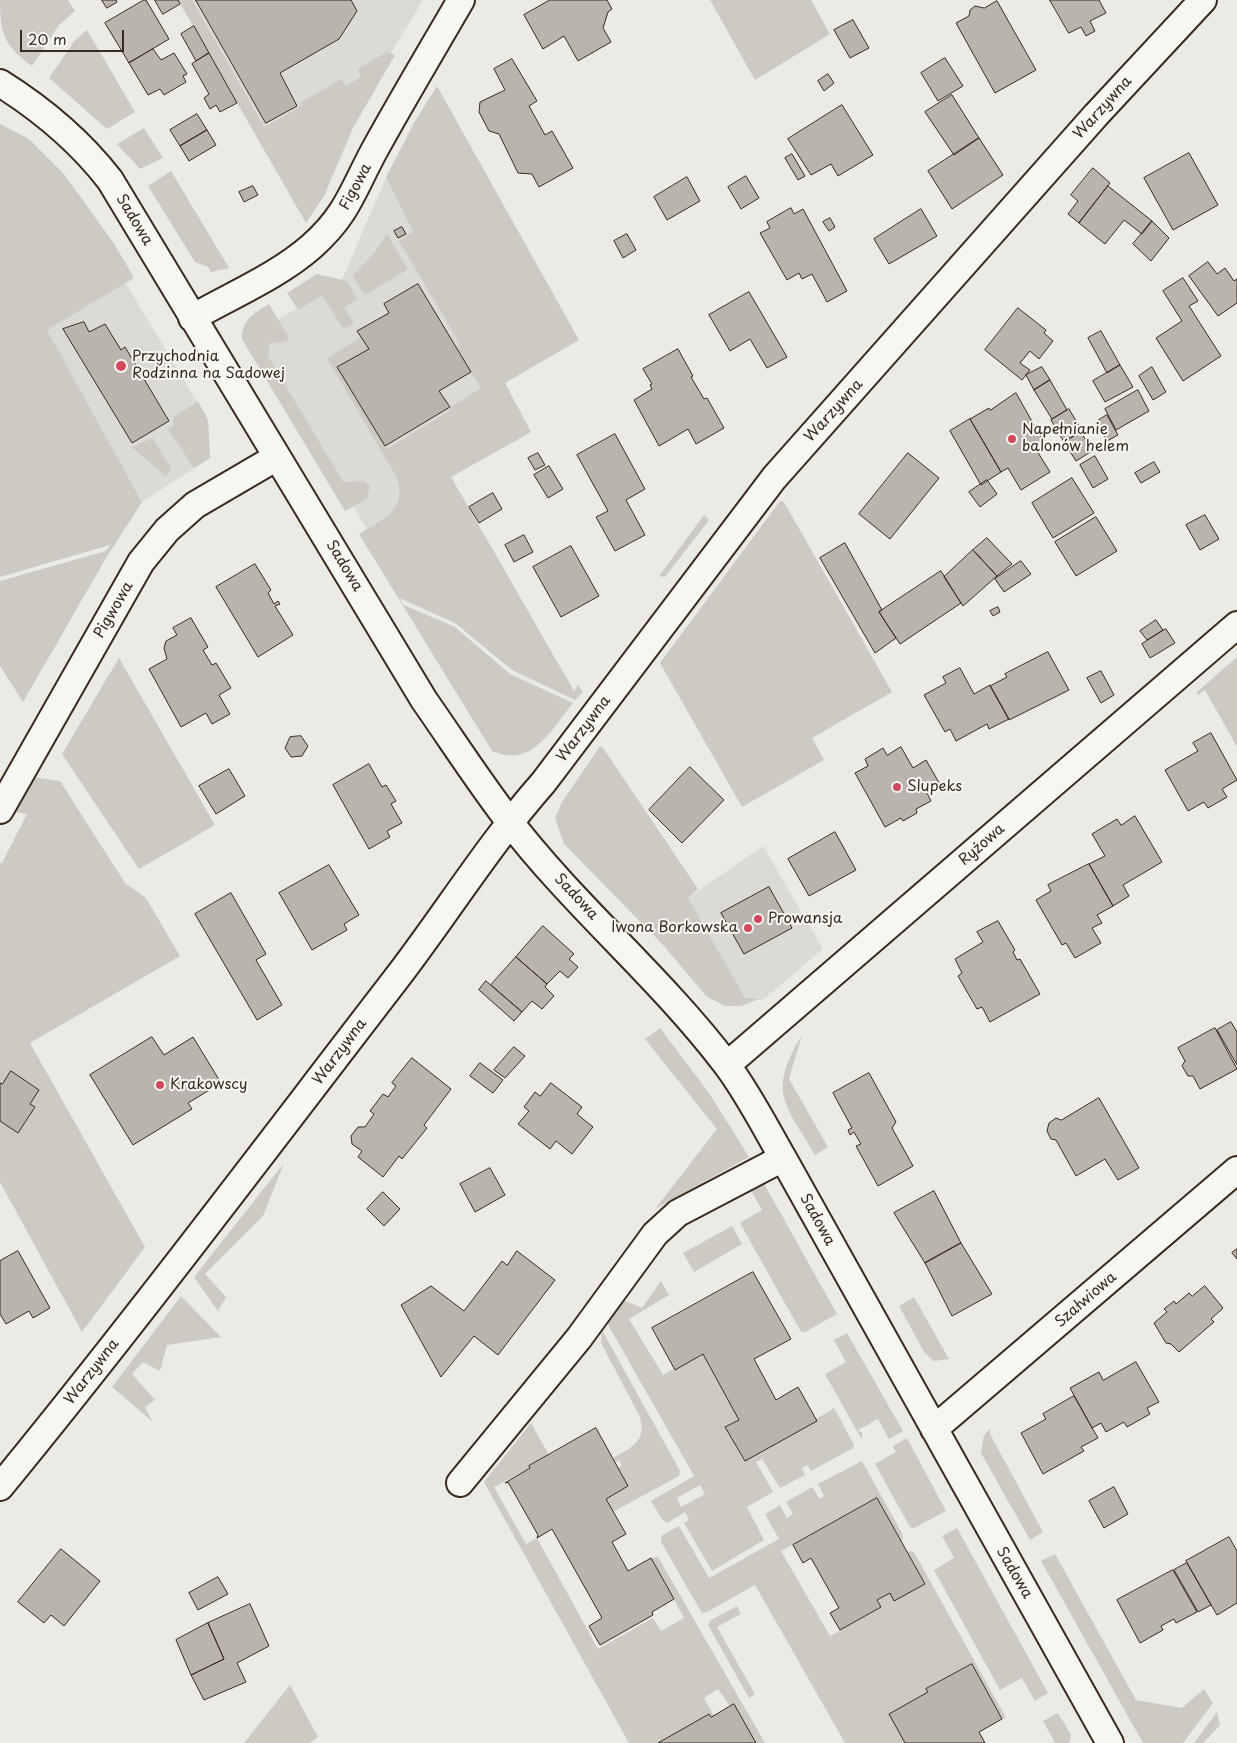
<!DOCTYPE html>
<html>
<head>
<meta charset="utf-8">
<style>
	body { margin:0 }
	#map { position:relative; width:1237px; height:1743px; overflow:hidden; background:#ebeae5; font-family:"Playpen Sans",sans-serif }
	canvas { display:block }
	.scale { position:absolute; left:20px; top:30px; width:104px; height:22px; box-sizing:border-box; border:2px solid #3b2a1e; border-top:0; padding-left:6px; font-size:15px; line-height:18px; white-space:nowrap; color:#3b2a1e; -webkit-text-stroke:4px #f6f6f2; paint-order:stroke }
</style>
</head>
<body>
<div id="map">
<canvas width="1237" height="1743"></canvas>
<div class="scale">20 m</div>
</div>
<script>
const c = document.querySelector('canvas').getContext('2d');
c.lineJoin = 'round';
function paint(path, color) { c.fillStyle = color; c.fill(path, 'evenodd'); }
function stroke(path, color, width, dash) { c.strokeStyle = color; c.lineWidth = width; c.lineCap = dash ? 'butt' : 'round'; c.setLineDash(dash || []); c.stroke(path); }
function drawText(font, color, halo, rows, align = 'center') {
  c.font = font + ' "Playpen Sans",sans-serif'; c.lineWidth = 4; c.setLineDash([]); c.textBaseline = 'middle'; c.strokeStyle = halo; c.fillStyle = color; for (const [text, x, y, turn = 0] of rows) {
    c.save(); c.translate(x, y); c.rotate((+turn || 0) * Math.PI / 180); c.textAlign = isNaN(turn) ? turn : align; if (halo) c.strokeText(text, 0, 0); c.fillText(text, 0, 0); c.restore();
  }
}
const built = new Path2D(`
	M179 0H423L354 115 306 223Z
	M388 173 531 432 451 477 454 481 369 532 258 352 266 326 340 284Z
	M116 267 208 420 210 458 142 502 24 290Z
	M763 846 823 949 763 1000 745 999 688 898Z`);
const green = new Path2D(`
	M0 0H68L75 11 59 25 32 66C4 45 0 35 0 0Z
	M178 0H192L264 127 302 106 300 103 341 79 346 86 361 77 358 69 387 52 395 55 353 128 324 196 306 223Z
	M710 0H811L830 34 755 80Z
	M87 30 135 112 107 129 49 78 75 40Z
	M437 86 579 340 505 383 531 432 451 477 574 691 578 685 583 692 575 700 512 670 455 623 399 598 404 605 455 627 510 674 573 703C551 730 532 769 492 751L359 534C384 519 409 509 396 476L327 358 362 337 369 349 337 368 387 449 451 410 450 407 481 388 456 347 460 344 399 241 413 232 386 177 414 123Z
	M0 124 29 139 64 174 115 245 134 278 47 330 142 502 106 558 23 702 0 666V581L106 551 110 545 0 577Z
	M144 128 163 158 140 169 117 144Z
	M171 171 229 268 211 272 208 267 195 262 148 186Z
	M387 234 408 269 365 295 353 276 374 253Z
	M317 274 347 281 357 299 344 308 354 323 343 329 322 295 298 310 287 293Z
	M269 304 289 338 285 342 270 343 268 356 343 482 364 481 370 486 367 499 345 511 242 339C242 319 253 314 269 304Z
	M198 401 208 420 210 458 194 468 168 429 174 425 173 418Z
	M153 438 171 469 166 477 132 447Z
	M780 501 784 502 892 692 812 738 824 760 742 807 660 663Z
	M704 515 709 520 665 577 659 576Z
	M1237 657V747L1205 690 1198 695 1196 693Z
	M119 658 215 825 139 869 62 754Z
	M600 746 603 748 698 889 688 898 745 998 759 999 741 1006H725L706 996 664 946 564 844 555 818 562 802Z
	M25 776 60 781 125 883 146 898 180 956 30 1043 145 1247 82 1332 0 1182V863H2L27 814 9 811Z
	M660 1028 709 1093 749 1157 655 1209 717 1129 645 1039Z
	M802 1035 789 1079 828 1147 815 1155C785 1103 767 1093 802 1035Z
	M284 1163 263 1216 205 1274 226 1297 218 1311 194 1277Z
	M762 1180 837 1314 805 1332H801L740 1223 762 1210 749 1187Z
	M732 1226 742 1244 694 1272 683 1253Z
	M661 1281 669 1295 629 1319 663 1375 703 1354 739 1420 726 1428 744 1461 816 1421V1419L834 1408 854 1445 853 1448 811 1471 808 1465 802 1468 805 1475 780 1488 762 1459 756 1462 773 1492 747 1507 764 1540 712 1571 684 1523 689 1520 685 1512 667 1523 662 1519 651 1501 694 1476 606 1321 623 1300 642 1308ZM700 1485 705 1494 681 1507 677 1498Z
	M181 1296 221 1337 167 1345 160 1371 143 1362 132 1374 155 1400 145 1407 153 1422 112 1387Z
	M914 1297 949 1359 934 1361 924 1352 899 1306Z
	M602 1330 680 1471 679 1476 613 1512 606 1499 628 1486 618 1468 622 1466 619 1460 615 1462 613 1458C631 1448 647 1441 640 1417L601 1343Z
	M847 1333 903 1431 889 1439 878 1419 858 1430 862 1433V1440L825 1374 846 1362 834 1340Z
	M531 1423 549 1455 529 1466 530 1468 494 1487 526 1544 537 1538 598 1649 653 1618 661 1631 684 1618 651 1558 658 1557 765 1743H756L718 1689 704 1698 714 1716 711 1717 709 1714 658 1743H629L484 1482Z
	M990 1429V1434L1043 1532 1030 1540 981 1453 984 1435Z
	M907 1438 946 1511 914 1528 910 1527 875 1464 896 1452 893 1446Z
	M862 1461 903 1535 902 1542 877 1498 781 1551 830 1636 881 1607 877 1600 890 1593 925 1584 907 1551 914 1552 1006 1718 1002 1719 971 1664 926 1689 928 1692 889 1714 905 1743H845L755 1585 707 1612 702 1613 661 1542V1536L679 1526 709 1578 779 1539 765 1514 780 1505 787 1518 793 1514 786 1502 812 1487 820 1499 824 1496 818 1484Z
	M957 1528 1048 1693 1035 1701 1022 1678 1000 1690 934 1570 954 1558 942 1536Z
	M1055 1554 1136 1700 1182 1708 1204 1689 1213 1703 1183 1743H1143L1041 1561Z
	M737 1606 741 1614 717 1627 755 1694 749 1698 708 1625 711 1620Z
	M290 1685 318 1737 310 1743H244Z
	M1217 1712 1220 1725 1203 1743H1194Z
	M1058 1713 1071 1735 1069 1743H1055L1043 1721Z`);
const building = new Path2D(`
	M102 0H116L117 2 107 8Z
	M144 0H146L169 39 129 63 105 23Z
	M155 0H178L180 4 163 14Z
	M196 0H351L357 11 339 39 280 73 297 106 266 123Z
	M550 0H607L612 9 608 12 603 28 611 42 578 61 564 36 543 49 524 15Z
	M1050 0H1099L1106 13 1090 21 1095 31 1086 36 1081 27 1069 33Z
	M997 1 1036 70 995 93 956 23 969 16 970 10 975 6 984 8Z
	M853 20 869 48 850 58 834 30Z
	M194 26 209 53 196 61 181 34Z
	M153 49 161 60 174 53 187 74 183 76 186 82 164 95 160 89 148 95 129 63Z
	M209 53 237 103 220 112 216 105 210 109 204 98 209 94 192 64Z
	M945 58 963 86 938 101 921 73Z
	M512 59 537 101 529 106 545 135 552 131 573 168 539 187 532 174 518 173 499 134 489 131 479 112 480 102 505 90 494 69Z
	M828 74 834 83 824 91 818 81Z
	M952 95 979 138 954 155 925 112Z
	M842 105 873 155 838 176 831 164 811 175 788 139Z
	M197 114 207 130 180 146 170 130Z
	M207 130 216 145 189 161 180 146Z
	M979 138 1003 175 952 209 928 171Z
	M1189 153 1218 205 1173 230 1144 178Z
	M792 154 805 176 798 180 785 158Z
	M1093 168 1110 183 1079 223 1068 214 1078 201 1071 195Z
	M746 176 759 198 741 209 728 187Z
	M687 177 700 201 667 220 654 197Z
	M253 186 258 195 244 202 239 192Z
	M1108 186 1152 221 1142 234 1124 220 1105 244 1079 223Z
	M791 208 794 214 803 209 847 291 827 302 812 274 802 279 799 273 787 280 760 233 770 228 767 222Z
	M921 209 937 236 889 264 874 239Z
	M830 218 835 227 829 231 823 222Z
	M1152 221 1169 238 1151 261 1133 244Z
	M402 227 406 234 398 238 394 231Z
	M627 234 636 250 623 258 614 241Z
	M1208 262 1217 274 1225 268 1234 281 1237 279V303L1218 316 1189 276Z
	M1183 278 1198 301 1189 306 1221 356 1183 381 1156 338 1182 321 1163 291Z
	M418 284 471 372 439 391 450 407 385 446 337 367 369 349 357 331 389 313 384 304Z
	M749 292 787 357 767 368 750 339 730 351 709 315Z
	M1018 308 1046 330 1044 333 1053 341 1039 359 1030 351 1020 363 1030 370 1022 380 985 350Z
	M84 322 89 332 105 324 121 350 125 347 169 421 132 443 63 329Z
	M1101 331 1120 365 1107 373 1088 338Z
	M678 349 693 376 691 377 704 399 707 398 724 428 696 444 688 429 659 446 634 400 652 389 650 385 652 384 643 369Z
	M1120 365 1133 387 1105 402 1093 381Z
	M1042 367 1050 380 1034 390 1026 375Z
	M1152 367 1166 392 1153 400 1139 376Z
	M1050 380 1067 410 1052 419 1034 390Z
	M1138 390 1149 411 1116 430 1105 409Z
	M1016 393 1046 446 1037 451 1050 472 1021 490 1008 468 1001 472 970 419 989 408 990 410Z
	M1069 409 1082 431 1064 442 1051 420Z
	M1107 415 1118 435 1107 441 1096 422Z
	M970 419 1001 472 981 485 950 431Z
	M1081 432 1092 451 1076 461 1064 442Z
	M615 434 645 489 626 500 645 535 615 551 596 517 608 511 577 455Z
	M538 453 545 465 535 470 528 458Z
	M908 453 939 478 890 539 859 514Z
	M1095 456 1108 479 1093 488 1080 465Z
	M1154 462 1160 472 1141 483 1135 473Z
	M549 466 563 489 548 498 534 475Z
	M1072 478 1094 513 1053 538 1032 503Z
	M987 480 997 494 980 507 969 492Z
	M493 493 502 509 479 523 469 507Z
	M1205 515 1219 539 1200 550 1186 525Z
	M1096 517 1117 551 1076 576 1055 542Z
	M524 535 533 552 514 562 505 545Z
	M987 538 1012 564 997 576 973 550Z
	M845 543 882 610 879 612 896 638 875 653 820 558Z
	M571 546 599 596 561 617 533 567Z
	M973 550 997 576 963 606 944 577Z
	M1021 561 1031 574 1004 592 995 579Z
	M255 564 271 590 268 593 274 604 278 601 280 604 275 606 293 635 258 657 216 587Z
	M941 571 961 603 900 644 879 612Z
	M998 607 1000 612 993 616 990 611Z
	M191 618 208 647 203 650 212 665 216 663 231 688 219 695 230 714 212 724 206 713 181 727 149 669 167 659 164 648 166 641 177 635 173 628Z
	M1156 620 1163 630 1147 640 1140 631Z
	M1166 629 1175 643 1150 658 1142 644Z
	M1048 652 1069 690 1009 720 990 686 1007 677 1005 674Z
	M960 668 974 694 990 685 1009 719 989 729 987 724 956 741 950 729 945 732 924 695 946 683 943 677Z
	M1101 671 1114 695 1101 703 1087 678Z
	M1211 733 1237 780 1222 789 1227 797 1208 808 1204 802 1188 811 1165 770 1198 751 1193 743Z
	M301 736 308 746 302 756 291 757 285 748 290 737Z
	M901 747 913 768 926 760 941 786 927 793 931 801 916 809 917 813 903 821 901 818 885 827 855 773 868 766 865 759 883 748 887 755Z
	M369 764 382 787 386 785 396 801 391 804 402 823 387 831 390 837 369 849 333 785Z
	M690 767 724 800 682 843 649 810Z
	M229 769 245 796 216 814 199 786Z
	M1135 816 1162 862 1123 885 1129 896 1113 906 1089 864 1105 856 1092 834 1117 819 1121 825Z
	M835 832 856 870 809 896 788 859Z
	M1089 864 1113 906 1097 915 1102 923 1092 928 1101 943 1075 958 1066 943 1062 945 1036 900 1051 891 1048 885Z
	M329 865 359 915 344 924 347 930 312 950 279 893Z
	M769 887 792 928 744 954 721 913Z
	M231 893 266 954 256 960 282 1005 257 1020 195 914Z
	M998 921 1015 950 1013 952 1017 960 1020 959 1040 994 990 1022 982 1007 977 1009 958 976 962 973 955 959 983 942 977 932Z
	M543 926 574 954 569 959 578 967 568 978 560 971 547 984 516 957Z
	M516 957 547 984 545 987 554 996 542 1009 532 1001 522 1012 491 985Z
	M486 981 522 1012 514 1021 479 990Z
	M1231 1022 1237 1032V1065L1217 1030Z
	M1215 1028 1237 1069 1200 1089 1193 1076H1188L1182 1066 1185 1061 1178 1048Z
	M152 1037 164 1055 193 1037 221 1083 188 1103 192 1109 133 1145 90 1075Z
	M514 1047 525 1056 505 1078 494 1070Z
	M412 1058 451 1089 424 1125 427 1128 402 1159 399 1156 383 1177 358 1157 362 1151 352 1144 351 1136 358 1127H365L374 1114 370 1111 383 1094 388 1097 396 1086 392 1083Z
	M480 1063 503 1080 493 1093 470 1076Z
	M11 1071 39 1090 30 1104 35 1107 18 1133 0 1121V1083L2 1084Z
	M869 1073 896 1122 892 1128 913 1166 878 1186 856 1146 861 1144 854 1132 850 1135 848 1130 852 1128 833 1093Z
	M551 1083 582 1107 577 1114 593 1127 572 1154 556 1141 550 1149 518 1124 529 1111 524 1107 535 1092 540 1096Z
	M1099 1098 1139 1168 1118 1180 1105 1159 1076 1176 1056 1140 1051 1139 1047 1131 1049 1123 1056 1118 1061 1120Z
	M490 1168 505 1195 475 1212 460 1184Z
	M934 1191 961 1243 925 1263 894 1213Z
	M383 1192 400 1209 384 1226 367 1209Z
	M961 1243 992 1294 952 1316 925 1263Z
	M1237 1249V1259L1232 1253Z
	M18 1251 50 1308 33 1318 29 1311 6 1324 0 1314V1261Z
	M517 1251 555 1280 498 1355 474 1336 441 1377 401 1305 431 1286 464 1311 502 1261 507 1265Z
	M753 1272 791 1339 754 1359 776 1400 798 1387 817 1421 745 1461 725 1427 739 1420 703 1354 675 1370 652 1328Z
	M1205 1286 1223 1308 1211 1319 1214 1322 1179 1352 1171 1344 1166 1343 1154 1323 1167 1312 1164 1309 1174 1301 1176 1304 1189 1293 1192 1296Z
	M1136 1362 1159 1402 1147 1408 1150 1414 1127 1427 1124 1422 1106 1432 1101 1423 1092 1428 1070 1388 1099 1372 1103 1380Z
	M1074 1396 1098 1438 1081 1447 1084 1451 1043 1474 1021 1433 1046 1419 1043 1414Z
	M596 1428 628 1486 606 1499 626 1534 612 1542 628 1571 651 1558 674 1599 652 1612 653 1615 600 1645 589 1626 602 1618 552 1529 537 1538 538 1535 508 1482 505 1483 530 1468 529 1466Z
	M1114 1487 1128 1514 1104 1528 1089 1501Z
	M877 1498 925 1584 894 1601 890 1593 877 1600 881 1607 840 1630 830 1613 839 1608 811 1558 803 1563 793 1545Z
	M1229 1537 1237 1551V1603L1217 1615 1186 1561Z
	M61 1549 100 1581 64 1626 51 1615 44 1623 18 1602Z
	M1187 1563 1211 1605 1198 1612 1174 1570Z
	M1173 1570 1197 1612 1176 1623 1174 1619 1161 1626 1163 1630 1140 1643 1117 1600Z
	M218 1577 228 1594 198 1610 189 1593Z
	M250 1604 269 1646 237 1663 246 1682 204 1700 191 1675 224 1659 208 1623Z
	M208 1623 224 1659 191 1675 176 1640Z
	M972 1664 1002 1719 979 1732 985 1743H905L889 1714 928 1692 926 1689Z
	M734 1704 756 1743H658L709 1714 711 1717Z`);
const street = new Path2D(`
	M0 83C43 110 79 140 110 180L424 700C452 740 479 782 509 821 575 907 660 977 726 1064 748 1093 765 1127 783 1158L1110 1743
	M192 318C232 295 278 276 312 246 347 215 353 190 374 151 402 100 432 50 461 0
	M0 810 141 562 167 530 195 505 277 457
	M727 1065 1237 625
	M934 1429 1237 1170
	M460 1483 579 1338 655 1234 678 1213 783 1158
	M0 1487C136 1321 265 1149 396 979 446 914 489 844 543 783L774 478 1096 115 1203 0`);
const markers = [
	[121,366,6,"#d1495b"],
	[1012,439,5,"#d1495b"],
	[897,787,5,"#d1495b"],
	[758,919,5,"#d1495b"],
	[748,928,5,"#d1495b"],
	[160,1085,5,"#d1495b"]
];
const streetNames = [
	["Warzywna",1103,108,-48],
	["Figowa",356,187,-62],
	["Sadowa",134,220,59],
	["Warzywna",834,411,-48],
	["Sadowa",344,566,59],
	["Pigwowa",114,610,-60],
	["Warzywna",584,729,-53],
	["Ryżowa",982,845,-41],
	["Sadowa",576,897,47],
	["Warzywna",340,1052,-53],
	["Sadowa",817,1220,61],
	["Szałwiowa",1086,1300,-41],
	["Warzywna",92,1372,-52],
	["Sadowa",1014,1573,60]
];
const poiNames = [
	["Przychodnia",132,357],
	["Rodzinna na Sadowej",132,374],
	["Napełnianie",1022,430],
	["balonów helem",1022,447],
	["Slupeks",907,787],
	["Prowansja",768,919],
	["Iwona Borkowska",738,928,"right"],
	["Krakowscy",170,1085]
];
paint(built, '#dcdad4');
paint(green, '#cdcac4');
paint(building, '#bab4ae');
stroke(building, '#3b2a1e', 1);
stroke(street, '#3b2a1e', 30);
stroke(street, '#f6f6f2', 26);
for (const [x, y, r, color] of markers) { const dot = new Path2D(); dot.arc(x, y, r, 0, 2 * Math.PI); c.fillStyle = color; c.fill(dot); stroke(dot, '#f6f6f2', 2); }
drawText('15px', '#3b2a1e', '#f6f6f2', streetNames);
drawText('15px', '#3b2a1e', '#f6f6f2', poiNames, 'left');
</script>
</body>
</html>
